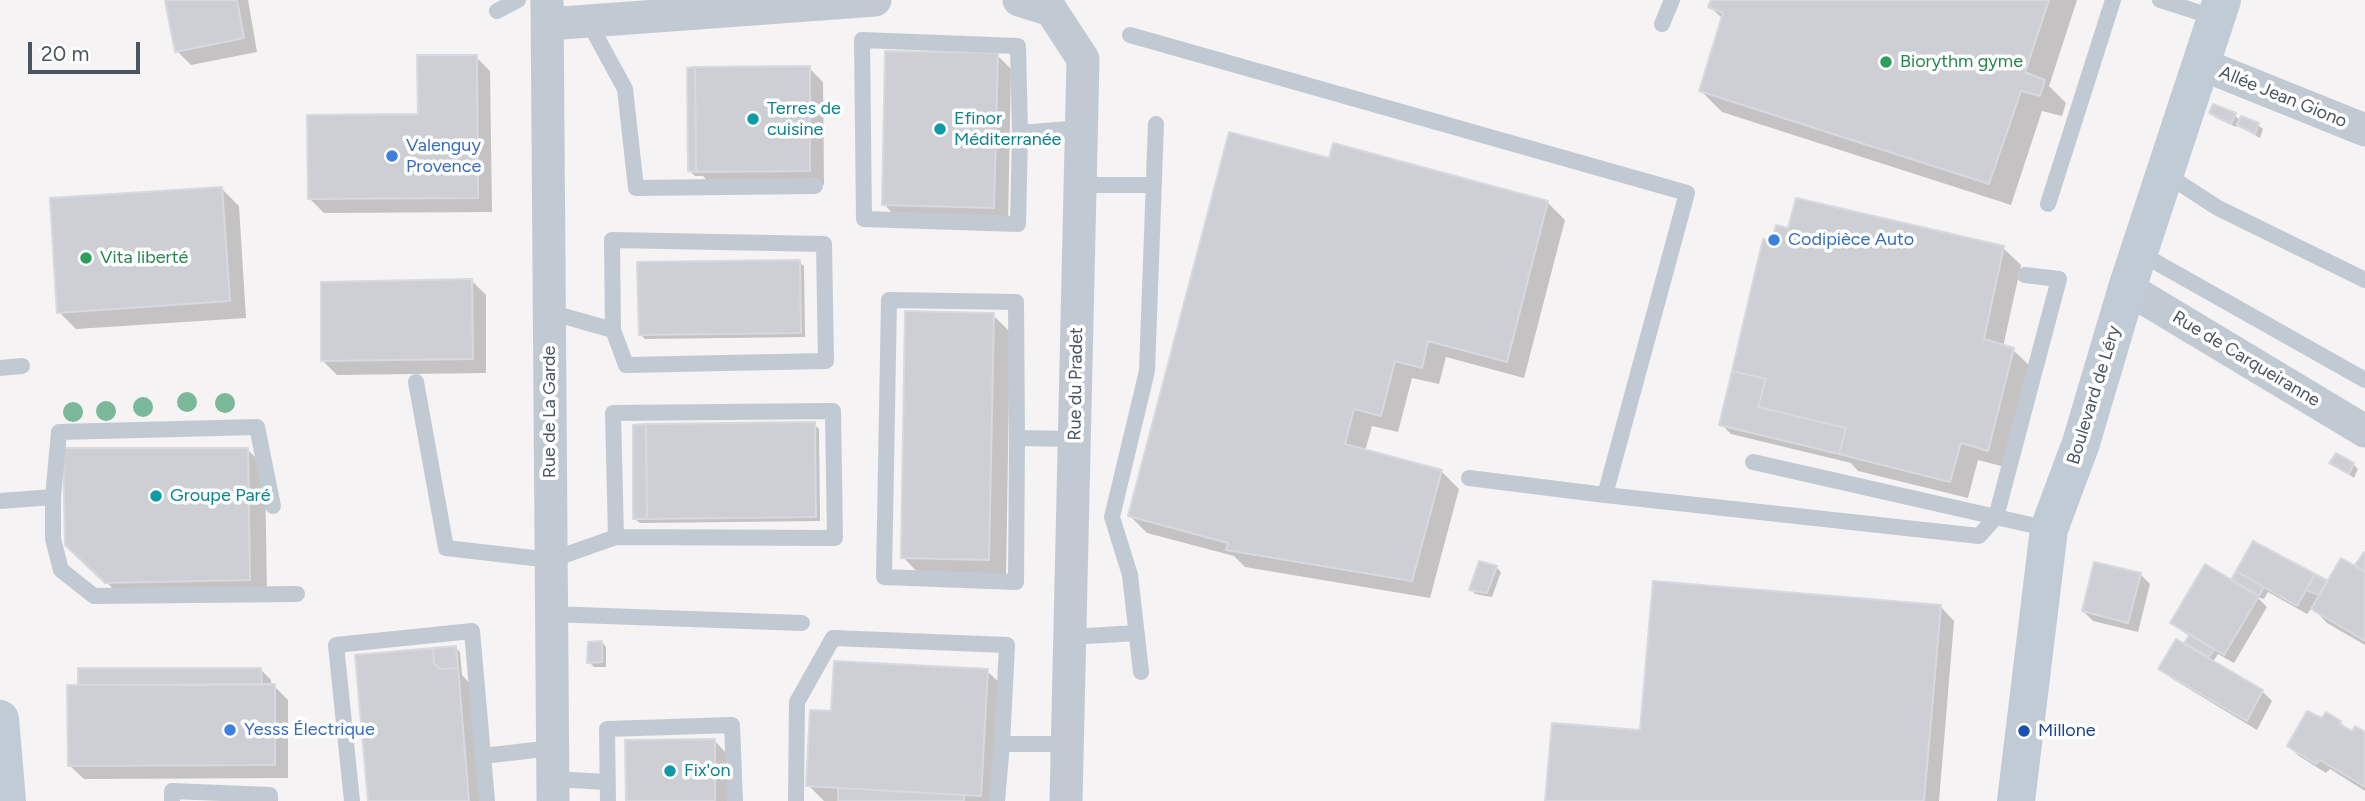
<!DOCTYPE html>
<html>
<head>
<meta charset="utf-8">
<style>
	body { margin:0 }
	#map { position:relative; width:2365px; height:801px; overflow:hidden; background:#f5f3f3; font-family:Figtree,sans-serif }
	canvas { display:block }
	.scale { position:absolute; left:28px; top:42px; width:112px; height:32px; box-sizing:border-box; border:4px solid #4a5661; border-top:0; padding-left:9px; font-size:21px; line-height:24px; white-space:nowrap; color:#4a5661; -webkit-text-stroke:5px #fff; paint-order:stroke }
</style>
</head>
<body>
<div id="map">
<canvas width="2365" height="801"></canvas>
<div class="scale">20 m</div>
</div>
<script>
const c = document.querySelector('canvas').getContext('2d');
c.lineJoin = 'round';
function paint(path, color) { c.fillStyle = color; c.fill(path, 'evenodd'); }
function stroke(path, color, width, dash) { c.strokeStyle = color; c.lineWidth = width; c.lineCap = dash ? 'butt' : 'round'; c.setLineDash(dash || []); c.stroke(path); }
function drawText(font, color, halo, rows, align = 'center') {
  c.font = font + ' Figtree,sans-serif'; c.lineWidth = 7; c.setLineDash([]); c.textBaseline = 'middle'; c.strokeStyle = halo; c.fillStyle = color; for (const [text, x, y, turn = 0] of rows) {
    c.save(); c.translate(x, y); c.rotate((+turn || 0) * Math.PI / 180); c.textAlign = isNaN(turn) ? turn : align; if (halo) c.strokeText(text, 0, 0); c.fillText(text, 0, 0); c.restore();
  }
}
const shadow = new Path2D(`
	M167 0H248L257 52 191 65 177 51Z
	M1712 0H2077L2049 86 2066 103 2062 116 2042 111 2011 205 1722 112 1701 91 1723 19 1710 7Z
	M997 55 1011 69 1008 222 898 219 884 204Z
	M476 57 490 71 492 212 324 213 309 198 420 116Z
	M809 68 823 82 824 185 712 186 703 176H695L690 171Z
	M2211 113 2235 115 2240 121 2258 125 2263 129 2260 138 2244 129 2238 123 2236 127 2216 118Z
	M1330 160 1547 202 1565 220 1524 378 1446 357 1439 384 1412 378 1398 432 1372 426 1365 451 1441 471 1459 489 1430 598 1245 567 1234 556 1147 533 1130 516Z
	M221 188 239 206 246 318 76 329 59 312Z
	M1790 230 2003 248 2021 265 2003 347 2013 350 2031 367 2005 467 1978 460 1968 498 1858 471 1851 463 1731 434 1721 424 1774 244Z
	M799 262 804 266 805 337 645 339 640 334Z
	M472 281 486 295V373L337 375 323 361Z
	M993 315 1010 332 1006 577 920 575 903 557Z
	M814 424 819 429 820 521 640 523 635 519Z
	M247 449 265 467 267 597 125 600 85 562Z
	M2332 463 2353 464 2358 469 2354 478Z
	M2254 544 2328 584 2363 571 2357 565 2365 555V645L2327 623 2312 607 2307 614 2268 592 2264 599 2257 597 2267 607 2234 663 2218 654 2213 662 2262 691 2272 701 2257 730 2171 678 2161 668 2192 648 2186 642 2190 637 2172 623 2232 582Z
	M1496 567 1501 572 1492 597 1475 594 1471 589Z
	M2141 575 2150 584 2138 632 2093 621 2083 611Z
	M1940 606 1954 621 1939 801H1547L1642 732Z
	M602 642 606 647V667H594L589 662Z
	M455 647 460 652 462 675 474 688 484 801H369Z
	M261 670 271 680V686H274L288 700V778L84 779 69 765Z
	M987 671 1005 688 998 801H824L808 785 833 713Z
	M2323 721 2340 722 2349 731 2365 734V791L2330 769 2326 773 2299 756 2289 746Z
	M714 740 728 755 729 801H627Z`);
const building = new Path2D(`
	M165 0H237L244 38 175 52Z
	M1711 0H2049L2025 72 2045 80 2040 96 2021 91 1989 184 1699 91 1723 13 1708 7Z
	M885 51 998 53 994 208 882 205Z
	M417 55H477L478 198 308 199 307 115 418 114Z
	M810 66V171L696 172 695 67Z
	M695 67 696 172 688 171 687 68Z
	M2213 104 2236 113 2231 124 2209 113Z
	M2241 116 2259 123 2255 134 2237 125Z
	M1229 132 1329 158 1333 143 1548 201 1507 362 1428 341 1422 368 1395 361 1381 416 1354 409 1345 444 1442 470 1412 581 1226 550 1228 543 1128 516Z
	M222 187 230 301 57 313 50 198Z
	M1796 198 2004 246 1984 339 2014 348 1988 451 1961 443 1950 482 1839 454 1846 428 1758 407 1766 379 1732 371 1763 239 1772 241 1776 225 1788 228Z
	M800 260 801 333 639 335 637 262Z
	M472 279 473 359 321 361V282Z
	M905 311 994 313 989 560 901 558Z
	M1732 371 1766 379 1758 407 1846 428 1839 454 1719 425Z
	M815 422 816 517 647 519 646 424Z
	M646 424 647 519H633V425Z
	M63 448H248L250 580 105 583 65 545Z
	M2336 453 2354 463 2349 474 2329 463Z
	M2253 541 2315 574 2297 606 2236 571Z
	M2364 552H2365V572L2355 565Z
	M2341 558 2365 572V641L2311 609Z
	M1479 561 1497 566 1487 593 1469 590Z
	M2094 562 2141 573 2128 623 2082 611Z
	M2205 564 2259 596 2224 655 2170 623Z
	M2236 571 2264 587 2259 596 2231 580Z
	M2315 574 2328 581 2319 595 2306 590Z
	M1653 581 1941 605 1924 801H1545L1552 723 1640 730Z
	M2190 634 2214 649 2209 657 2184 643Z
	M2176 639 2263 690 2247 721 2158 669Z
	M602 641V662L587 663 588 642Z
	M456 646 458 668 440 669 434 664 433 648Z
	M433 648 434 664 440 669 458 668 469 801H368L355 655Z
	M834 661 988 669 981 796 806 786 810 710 831 711Z
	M78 668H261L262 685H78Z
	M275 684V765L68 766 67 685Z
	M2307 711 2322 718 2326 712 2341 721 2339 724 2352 731 2355 726 2365 732V787L2320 760 2316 764 2287 746Z
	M715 739V801H626L625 740Z
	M838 788 964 795V801H838Z`);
const lane = new Path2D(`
	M2160 0 2216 18
	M497 11 518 0
	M588 21 625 89 636 188 815 186
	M1662 24 1672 0
	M1130 35 1687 193 1605 495 1979 536 1996 517 2059 279 2025 275
	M1020 133 1018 224 864 219 862 40 1018 46 1020 133 1081 128
	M2164 173 2218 208 2365 280
	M1080 185H1154
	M2048 204 2113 0
	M2138 252 2365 380
	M549 312 613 330 626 365 826 361 824 244 612 240 613 330
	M0 368 22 366
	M416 382 446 548 551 560 616 537 613 413 833 411 835 538 616 537
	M1017 438 1016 582 884 577 889 300 1016 302 1017 438 1074 439
	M1753 462 2049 529
	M1469 478 1605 495
	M53 497V539L61 570 94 596 297 594
	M0 501 53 497 59 432 257 427 273 506
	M551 614 802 623
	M1070 637 1137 633
	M1141 672 1130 575 1112 517 1147 371 1156 124
	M483 756 552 748
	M553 779 607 782
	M172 801V791L270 795V801
	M352 801 336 645 472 631 487 801
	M608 801 607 729 732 725 735 801
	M796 801 797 702 833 638 1007 645 1002 744H1067
	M997 801 1002 744`);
const street = new Path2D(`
	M547 0 553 801
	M1019 0 1051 10 1083 59 1066 801
	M548 24 875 0
	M2201 64 2365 130
	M2127 288 2365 431`);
const secondary = new Path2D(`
	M0 719 7 801
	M2016 801 2049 529 2081 443 2127 288 2222 0`);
const trees = [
	[187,402],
	[225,403],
	[143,407],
	[106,411],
	[73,412]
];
const markers = [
	[1886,62,7,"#2e9e5b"],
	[753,119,7,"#0f9aa8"],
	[940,129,7,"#0f9aa8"],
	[392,156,7,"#3f7fe0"],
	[1774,240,7,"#3f7fe0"],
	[86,258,7,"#2e9e5b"],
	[156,496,7,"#0f9aa8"],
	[230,730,7,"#3f7fe0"],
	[2024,731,7,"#1a4fb4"],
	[670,771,7,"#0f9aa8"]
];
const leisureNames = [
	["Biorythm gyme",1900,62],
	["Vita liberté",100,258]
];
const streetNames = [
	["Allée Jean Giono",2283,97,22],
	["Rue de Carqueiranne",2246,359,31],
	["Rue du Pradet",1076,384,-89],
	["Boulevard de Léry",2094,395,-73],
	["Rue de La Garde",550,412,-90]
];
const cultureNames = [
	["Terres de",767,109],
	["cuisine",767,130],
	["Efinor",954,119],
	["Méditerranée",954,140],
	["Groupe Paré",170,496],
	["Fix'on",684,771]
];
const shopNames = [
	["Valenguy",406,146],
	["Provence",406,167],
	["Codipièce Auto",1788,240],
	["Yesss Électrique",244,730]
];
const transitNames = [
	["Millone",2038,731]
];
paint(shadow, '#0003');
paint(building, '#cdcfd5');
stroke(building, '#d7d9de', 2);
stroke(lane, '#c1cad2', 16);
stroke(street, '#c1cad2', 33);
stroke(secondary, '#c1cbd6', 38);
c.fillStyle = '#7bb799';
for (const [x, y] of trees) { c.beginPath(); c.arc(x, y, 10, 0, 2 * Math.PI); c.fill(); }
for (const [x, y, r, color] of markers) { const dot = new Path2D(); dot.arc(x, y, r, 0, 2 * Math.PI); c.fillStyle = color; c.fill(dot); stroke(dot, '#fff', 2.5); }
drawText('18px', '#27864d', '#fff', leisureNames, 'left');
drawText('18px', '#4a5661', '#fff', streetNames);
drawText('18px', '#0d838f', '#fff', cultureNames, 'left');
drawText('18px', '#366cbe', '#fff', shopNames, 'left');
drawText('18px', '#164399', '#fff', transitNames, 'left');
</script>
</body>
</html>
